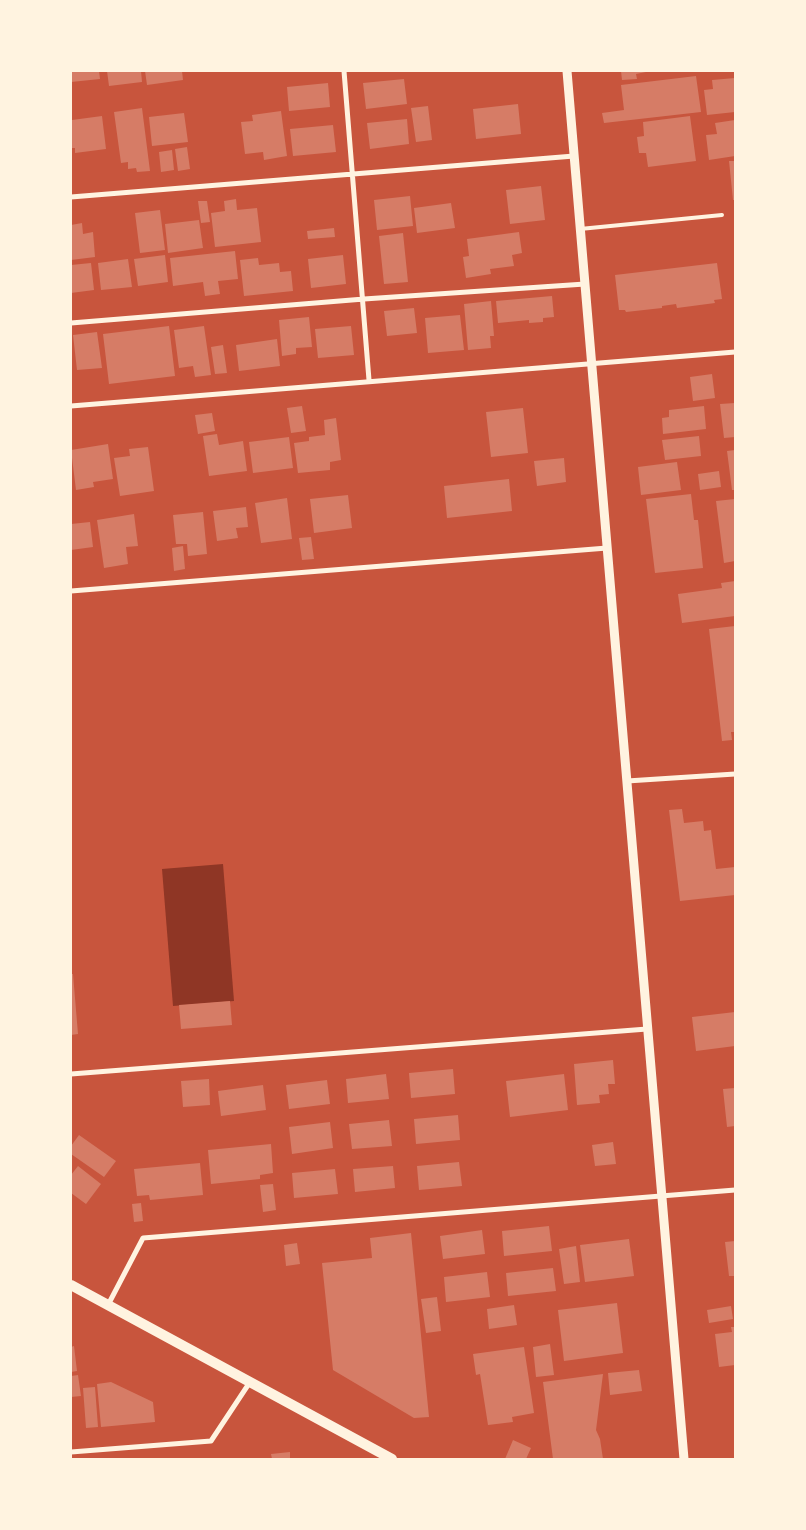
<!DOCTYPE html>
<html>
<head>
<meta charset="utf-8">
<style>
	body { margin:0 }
	#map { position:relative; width:806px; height:1530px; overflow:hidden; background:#c8553d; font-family:"Archivo Narrow",sans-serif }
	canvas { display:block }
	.frame { position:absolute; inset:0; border:72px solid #fff3e0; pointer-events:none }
</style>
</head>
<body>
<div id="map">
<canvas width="806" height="1530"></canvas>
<div class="frame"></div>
</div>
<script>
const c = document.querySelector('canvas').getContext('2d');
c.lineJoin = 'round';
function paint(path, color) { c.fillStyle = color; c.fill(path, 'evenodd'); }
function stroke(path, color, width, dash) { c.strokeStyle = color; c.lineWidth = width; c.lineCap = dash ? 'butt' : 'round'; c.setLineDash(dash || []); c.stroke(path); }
const water = new Path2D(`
	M223 864 234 1001 173 1006 162 869Z`);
const building = new Path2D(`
	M71 71H99L100 79 71 82Z
	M107 71H141L142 82 109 86Z
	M145 71H182L183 80 147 85Z
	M621 71H646V72L636 74 637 79 622 80Z
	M696 76 701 112 604 123 602 113 624 110 621 85Z
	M735 78V112L707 115 704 90 713 89 712 80Z
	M404 79 407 104 366 109 363 83Z
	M328 83 330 107 289 111 287 87Z
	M518 104 521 134 476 139 473 109Z
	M428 106 432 140 416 142 411 108Z
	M142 108 150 171 137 172 136 168 128 169V162L121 163 114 112Z
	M281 111 287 156 264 160 263 152 245 154 241 122 253 121 252 115Z
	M184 113 188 142 152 146 149 117Z
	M102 116 106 149 75 153V148H71L72 120Z
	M690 116 696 161 648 167 646 153H639L637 137 644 136 643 122Z
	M407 119 409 144 370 149 367 123Z
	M735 120V156L709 160 706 135 717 134 715 123Z
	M333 125 336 152 293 156 290 129Z
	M187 147 190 169 178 171 175 149Z
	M172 150 174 170 161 172 159 152Z
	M729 161H735V200H733Z
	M541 186 545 220 510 224 506 190Z
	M410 196 413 226 377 230 374 200Z
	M236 199 237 210 257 208 261 242 215 247 211 213 225 211 224 201Z
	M198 201H207L210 222 201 223Z
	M451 203 455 228 417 233 414 208Z
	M160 210 165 250 140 253 135 213Z
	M199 220 203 248 168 253 165 224Z
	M82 223 83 234 93 232 95 257 71 260V225Z
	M334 228 335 237 308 239 307 231Z
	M519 232 522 253 512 255 514 266 490 269 491 274 466 278 463 257 469 256 467 239Z
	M403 233 408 282 384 284 379 236Z
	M235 251 238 279 218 281 220 294 205 296 203 282 173 286 170 258Z
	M165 255 168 282 138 286 134 259Z
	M343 255 346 284 311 288 308 259Z
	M258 258 259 265 279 263 280 272 291 271 293 291 244 296 240 260Z
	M128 259 132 287 101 290 98 263Z
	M91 263 94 290 71 293V265Z
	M717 263 722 299 714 300 715 303 677 308 676 304 662 306V308L626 312 625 310H619L615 275Z
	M552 296 554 317 543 318V322L529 323V320L498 323 496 301Z
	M491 301 494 336H490L491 348 468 350 464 304Z
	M414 308 417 333 387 336 384 311Z
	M460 315 464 350 428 353 425 318Z
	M309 317 312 347 296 348V354L282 356 279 320Z
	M169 326 175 376 109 384 103 334Z
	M204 326 211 375 195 377 193 366 179 368 174 330Z
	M351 326 354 355 318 358 315 329Z
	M97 332 102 368 77 370 73 335Z
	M277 339 280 366 239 371 236 345Z
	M223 345 227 373 215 374 211 347Z
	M712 374 715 398 693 401 690 377Z
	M735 403V437L724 438 720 404Z
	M302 406 306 431 291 433 287 408Z
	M704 406 706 429 663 434 662 418 669 417V410Z
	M523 408 528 453 491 457 486 412Z
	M212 413 215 431 198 434 195 415Z
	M336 418 341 460 330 462V470L298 473 294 443 309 441V437L325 435 324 420Z
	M217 434 219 445 243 441 247 471 209 476 203 436Z
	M699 436 701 456 665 460 662 440Z
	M289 437 293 468 253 473 249 442Z
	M108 444 113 479 93 482 94 487 76 490 71 450Z
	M148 447 154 491 120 496 114 458 130 456 129 449Z
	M735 450V490H732L727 451Z
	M564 458 566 482 537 486 534 461Z
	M677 462 681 490 641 495 638 467Z
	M719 471 721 487 700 490 698 474Z
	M509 479 512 511 447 518 444 486Z
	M691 494 694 520H698L703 568 655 573 646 499Z
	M348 495 352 528 314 533 310 499Z
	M287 498 292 539 261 543 255 503Z
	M735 499V561L724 563 716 501Z
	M246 507 248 527 236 528 238 538 217 541 213 511Z
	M203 512 207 554 188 556 187 544H176L173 515Z
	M134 514 138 546 126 547 128 564 104 568 97 520Z
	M90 522 93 547 71 550V524Z
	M311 537 314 559 302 560 299 538Z
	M183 546 185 569 174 571 172 548Z
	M735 581V616L682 623 678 594 722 588 721 583Z
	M735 626V732H731L732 740 722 741 709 629Z
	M682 809 684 823 703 821 704 831 711 830 716 869 735 867V895L680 901 669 810Z
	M71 974H73L78 1034 71 1035Z
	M230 1001 232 1025 181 1029 179 1005Z
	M735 1012V1046L696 1051 692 1017Z
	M613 1060 615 1084H608L609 1094 599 1095 600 1103 577 1105 574 1064Z
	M453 1069 455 1094 411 1098 409 1073Z
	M386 1074 389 1099 348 1103 346 1079Z
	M564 1074 568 1110 510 1117 506 1081Z
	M209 1079 210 1105 183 1107 181 1081Z
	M327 1080 330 1104 289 1109 286 1085Z
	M263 1085 266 1110 221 1116 218 1091Z
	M735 1088V1126L727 1127 723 1089Z
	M458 1115 460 1140 416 1144 414 1119Z
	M389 1120 392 1146 352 1149 349 1124Z
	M330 1122 333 1148 292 1154 289 1127Z
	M79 1135 116 1161 104 1177 71 1154V1146Z
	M613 1142 616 1164 595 1166 592 1145Z
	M271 1144 273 1173 260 1175V1179L211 1184 208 1150Z
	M459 1162 462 1186 419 1190 417 1166Z
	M200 1163 203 1195 150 1200 149 1195 137 1196 134 1169Z
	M78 1166 101 1184 86 1204 71 1193V1175Z
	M393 1166 395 1188 355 1192 353 1169Z
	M335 1169 338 1194 294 1198 292 1173Z
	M273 1184 276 1210 263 1212 260 1185Z
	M141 1203 143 1221 134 1222 132 1204Z
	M549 1226 552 1251 504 1256 502 1231Z
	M482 1230 485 1254 443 1259 440 1236Z
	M411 1233 429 1417 414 1418 333 1370 322 1263 372 1258 370 1238Z
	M629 1239 634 1276 585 1282 580 1245Z
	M735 1241V1276H729L725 1242Z
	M297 1243 300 1264 286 1266 284 1245Z
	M576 1246 580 1282 564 1284 559 1249Z
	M553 1268 556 1291 508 1296 506 1273Z
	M487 1272 490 1297 446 1302 444 1277Z
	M437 1297 441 1331 426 1333 421 1299Z
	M617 1303 623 1353 564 1361 558 1310Z
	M514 1305 517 1325 489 1329 487 1309Z
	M731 1306 733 1319 709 1323 707 1310Z
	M731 1327H735V1365L719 1367 715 1334 732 1332Z
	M550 1344 554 1375 536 1377 533 1347Z
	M74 1346 77 1371 71 1372V1347Z
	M524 1347 534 1413 512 1417 513 1422 488 1425 480 1374 476 1375 473 1354Z
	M639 1370 642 1391 610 1395 608 1373Z
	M603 1374 596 1430 600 1439 603 1459H553L543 1382Z
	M78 1375 81 1396 71 1397V1376Z
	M111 1382 153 1402 155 1422 101 1427 97 1384Z
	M95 1387 98 1427 86 1428 83 1388Z
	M513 1440 531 1448 526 1459H505Z
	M290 1452V1459H272L271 1454Z`);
const service = new Path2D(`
	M580 229 722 215`);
const minor = new Path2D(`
	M344 71 369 380
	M71 197 574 156
	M71 323 364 299 585 284
	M71 406 735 352
	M71 591 607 548
	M627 781 735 774
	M71 1074 647 1029
	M108 1305 143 1238 735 1190
	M71 1452 211 1441 250 1382`);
const tertiary = new Path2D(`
	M567 71 684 1459`);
const secondary = new Path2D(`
	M71 1285 392 1459`);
paint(water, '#8f3625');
paint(building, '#d67c66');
stroke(service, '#fff3e0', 4);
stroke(minor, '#fff3e0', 5);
stroke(tertiary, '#fff3e0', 9);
stroke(secondary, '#fff3e0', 10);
</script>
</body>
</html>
